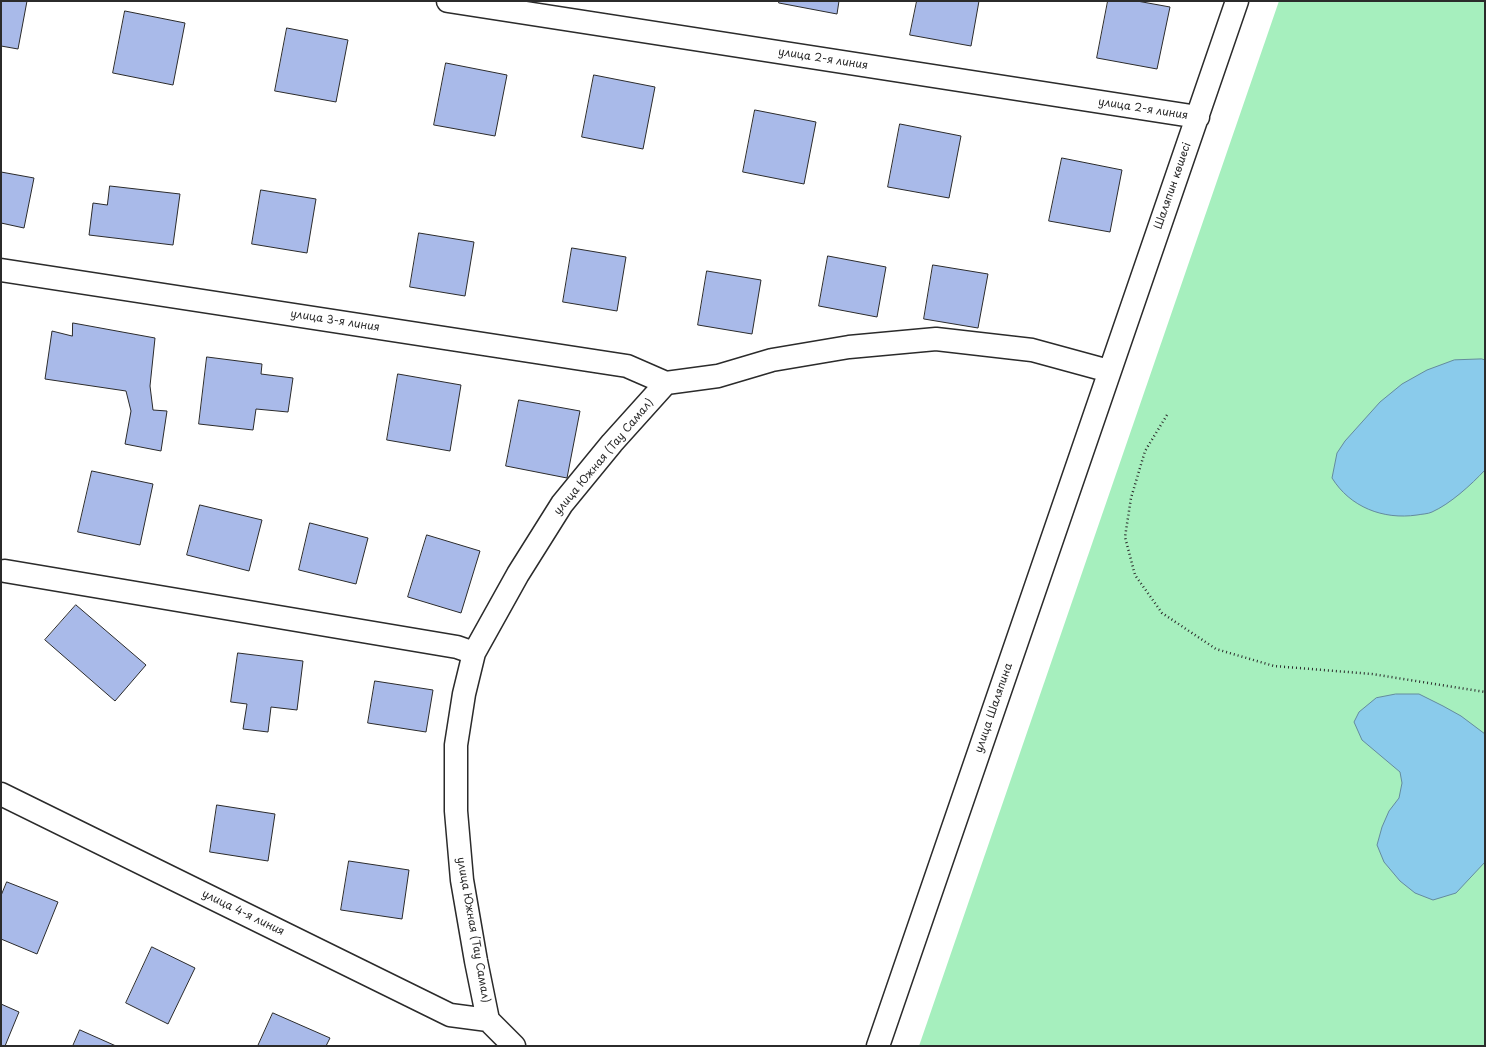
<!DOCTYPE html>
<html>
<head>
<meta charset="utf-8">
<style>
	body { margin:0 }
	#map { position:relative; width:1486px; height:1047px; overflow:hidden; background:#fff; font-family:"Playpen Sans",sans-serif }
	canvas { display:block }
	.frame { position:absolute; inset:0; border:2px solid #2b2b2b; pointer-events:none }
</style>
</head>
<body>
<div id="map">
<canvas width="1486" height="1047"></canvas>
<div class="frame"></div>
</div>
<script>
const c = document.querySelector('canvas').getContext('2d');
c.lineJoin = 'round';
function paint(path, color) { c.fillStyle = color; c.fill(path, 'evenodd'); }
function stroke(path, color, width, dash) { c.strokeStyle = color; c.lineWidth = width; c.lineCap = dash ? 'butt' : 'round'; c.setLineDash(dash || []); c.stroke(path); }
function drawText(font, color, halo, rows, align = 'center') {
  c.font = font + ' "Playpen Sans",sans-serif'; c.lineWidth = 3.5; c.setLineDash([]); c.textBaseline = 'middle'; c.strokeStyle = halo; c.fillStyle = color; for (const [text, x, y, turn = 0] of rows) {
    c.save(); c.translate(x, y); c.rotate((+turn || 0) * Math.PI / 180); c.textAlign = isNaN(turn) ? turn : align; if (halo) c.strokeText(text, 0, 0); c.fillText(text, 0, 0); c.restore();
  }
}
const green = new Path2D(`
	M1279 1H1485V1046H919Z`);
const water = new Path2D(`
	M1482 359 1485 360V470C1471 485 1450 504 1432 512 1428 514 1422 514 1417 515 1383 520 1350 507 1332 478L1337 453 1345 441 1380 402 1402 384 1427 370 1454 360Z
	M1396 694H1419L1443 706 1461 716 1485 734V862L1456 893 1433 900 1415 893 1400 881 1384 862 1377 845 1382 827 1389 811 1399 798 1402 783 1400 772 1362 740 1354 722 1359 712 1376 698Z`);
const building = new Path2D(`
	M1 1H27L18 49 1 46Z
	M779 1H839L837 14 779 3Z
	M917 1H979L971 46 910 35Z
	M1108 1H1137L1170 7 1157 69 1097 58Z
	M125 11 185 23 173 85 113 73Z
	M287 28 348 40 336 102 275 91Z
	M446 63 507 75 495 136 434 125Z
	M594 75 655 87 643 149 582 137Z
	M755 110 816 122 804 184 743 172Z
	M900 124 961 136 949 198 888 187Z
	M1062 158 1122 170 1110 232 1049 221Z
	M1 172 34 178 24 228 1 223Z
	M110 186 180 194 173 245 89 235 93 203 107 205Z
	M261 190 316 199 307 253 252 244Z
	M419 233 474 242 465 296 410 287Z
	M572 248 626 257 617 311 563 302Z
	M828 256 886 267 877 317 819 306Z
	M933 265 988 274 978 328 924 319Z
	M707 271 761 280 752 334 698 325Z
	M73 323 155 338 150 386 153 410 167 411 161 451 125 444 131 411 126 391 45 379 52 331 72 336Z
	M207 357 262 364 261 374 293 378 288 412 256 409 253 430 199 424Z
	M398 374 461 385 450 451 387 440Z
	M519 400 580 411 567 478 506 466Z
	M92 471 153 484 140 545 78 532Z
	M200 505 262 520 249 571 187 555Z
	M310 523 368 538 356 584 299 570Z
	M427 535 480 551 461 613 408 597Z
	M76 605 146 665 115 701 45 640Z
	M238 653 303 661 297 710 271 707 268 732 243 729 247 704 231 702Z
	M375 681 433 690 426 732 368 723Z
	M217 805 275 814 268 861 210 852Z
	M349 861 409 870 402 919 341 910Z
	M7 882 58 902 37 954 1 939V896Z
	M152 947 195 968 168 1024 126 1003Z
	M1 1004 19 1012 5 1046H1Z
	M273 1013 330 1038 326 1046H258Z
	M80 1030 116 1046H73Z`);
const path = new Path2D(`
	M1167 415 1145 451 1131 498 1125 537 1135 575 1162 613 1216 649 1274 666 1372 674 1485 692`);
const minor = new Path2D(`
	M448 1 1198 117
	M1 270 627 366 666 383
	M5 571 457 647 474 653
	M1 794 450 1015 488 1020
	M514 1046 488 1020 476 961 462 880 456 811V745L464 694 474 653 518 574 562 504 612 443 666 383 718 376 772 360 849 347 936 339 1032 350 1109 371
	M878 1046 1237 1`);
const streetNames = [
	["улица 2-я линия",823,59,9],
	["улица 2-я линия",1143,109,9],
	["Шаляпин көшесі",1173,186,-71],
	["улица 3-я линия",335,321,9],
	["улица Южная (Тау Самал)",604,457,-50],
	["улица Шаляпина",994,708,-71],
	["улица 4-я линия",243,913,26],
	["улица Южная (Тау Самал)",473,930,80]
];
paint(green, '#a6efbe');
paint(water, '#8acbeb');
stroke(water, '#648b9e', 1);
paint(building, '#a9bae9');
stroke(building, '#2b2b2b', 1);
stroke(minor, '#2b2b2b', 25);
stroke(path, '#2b2b2b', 2.5, [1, 3]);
stroke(minor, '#fff', 22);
drawText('11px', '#2b2b2b', '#fff', streetNames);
</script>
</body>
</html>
